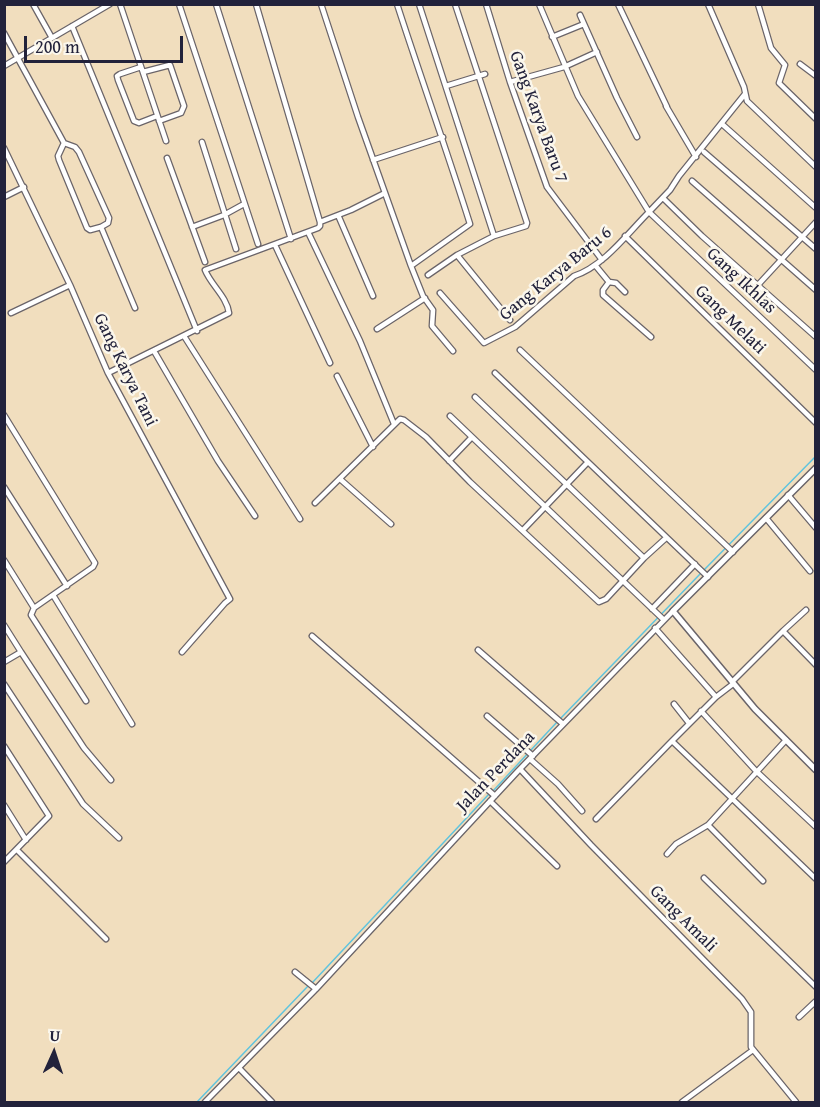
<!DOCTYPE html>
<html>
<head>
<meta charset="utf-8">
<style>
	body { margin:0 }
	#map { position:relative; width:820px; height:1107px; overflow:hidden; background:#f1debe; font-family:"Gentium Book Plus",serif }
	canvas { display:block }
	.frame { position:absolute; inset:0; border:6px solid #22223b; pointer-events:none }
	.north { position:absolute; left:24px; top:1023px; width:60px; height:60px; -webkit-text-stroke:4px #fbf7ec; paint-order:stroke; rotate:3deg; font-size:16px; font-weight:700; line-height:24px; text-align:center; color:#22223b }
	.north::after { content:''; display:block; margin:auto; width:21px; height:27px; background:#22223b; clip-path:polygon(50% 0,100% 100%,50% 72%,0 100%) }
	.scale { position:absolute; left:24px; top:36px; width:159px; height:27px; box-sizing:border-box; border:3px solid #22223b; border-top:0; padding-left:8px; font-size:18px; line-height:21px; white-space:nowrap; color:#22223b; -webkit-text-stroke:4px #fbf7ec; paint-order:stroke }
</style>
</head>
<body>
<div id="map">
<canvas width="820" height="1107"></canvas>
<div class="frame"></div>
<div class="north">U</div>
<div class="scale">200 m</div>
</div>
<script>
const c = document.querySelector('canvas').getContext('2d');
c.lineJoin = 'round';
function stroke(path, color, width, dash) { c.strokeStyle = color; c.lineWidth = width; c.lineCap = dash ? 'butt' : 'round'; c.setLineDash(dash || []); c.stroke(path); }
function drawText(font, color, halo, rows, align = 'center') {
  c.font = font + ' "Gentium Book Plus",serif'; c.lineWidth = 5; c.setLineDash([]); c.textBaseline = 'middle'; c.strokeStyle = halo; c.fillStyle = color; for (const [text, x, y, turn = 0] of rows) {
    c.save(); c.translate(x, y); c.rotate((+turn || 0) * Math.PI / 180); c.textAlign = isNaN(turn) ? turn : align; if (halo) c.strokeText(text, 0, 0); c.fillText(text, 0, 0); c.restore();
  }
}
const stream = new Path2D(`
	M704 570 816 456
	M560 719 701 573
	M493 791 557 722
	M312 983 489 794
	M197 1102 308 986`);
const minor = new Path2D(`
	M33 4 52 38
	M120 4 166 141
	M179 4 258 244
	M216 4 291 239
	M256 4 320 222
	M321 4 358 117 411 266 423 296 433 310 432 326 453 351
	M397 4C421 78 447 151 470 224L411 266
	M419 4 494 236
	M486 4 510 82 547 187 602 260
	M618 4 667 107
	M708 4 744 87 747 101 816 167
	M758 4 771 48 785 65 779 83 816 119
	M580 15 617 98 637 137
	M72 26 197 331
	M4 33 64 143 75 147 79 152 109 218 108 223 101 227 135 308
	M552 37 584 24
	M800 64 816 76
	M4 66 110 4
	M141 67 120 74 117 76 118 80 134 121 139 123 157 116
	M143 72 170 65 184 106 181 113 159 121
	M510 82 564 67 597 52
	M446 86 485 74
	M745 94 679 176 670 190 649 212 816 370
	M666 106 696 157
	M722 124 816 208
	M202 142 236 249
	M64 143 58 156 59 160 87 228 90 230 101 227
	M4 148 70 285 108 373 230 599 225 603 182 652
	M704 152 816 249
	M167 158 205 262
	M373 160 443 137
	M692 181 816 290
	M4 197 24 187
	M664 199 702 236 816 337
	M338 215 373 296
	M192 227 224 215 244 204
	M308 232 360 341 394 424
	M625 236 816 423
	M275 245 330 363
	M457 255 510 320
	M595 265 609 282 616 283 625 292
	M428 275 457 255 494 236 526 226 527 223 455 4
	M609 282 603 290V295L651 337
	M757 286 816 222
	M440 293 484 343 515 327 574 276C604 266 627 234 649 212L578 96 539 4
	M11 313 70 285
	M377 329 425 298
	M184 336 300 519
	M520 350 733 552
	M154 351 218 461 255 516
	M108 373 229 313C227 297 211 285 205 270L318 228 320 226V222L351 210 385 193
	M495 373 708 577
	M337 376 373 447
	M475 397 644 558
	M4 415 95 563 93 567 34 608
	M450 416 664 620
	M449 461 472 437
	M340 479 391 524
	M4 487 67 586
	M788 495 816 528
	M315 503 400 419 404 420 426 437 470 482 599 602 606 599 644 558 666 538
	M766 518 810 571
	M523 530 587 463
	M4 560 34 608 31 615 86 701
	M53 595 132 724
	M652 609 695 564
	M4 625 21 652
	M655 628 716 697
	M783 631 806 610
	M312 636 495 796
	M478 650 563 724
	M4 662 21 652 84 748 111 780
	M732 682 783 631 816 665
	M4 684 83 804 119 838
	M733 684 716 697 672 741 816 879
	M674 704 689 723
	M701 711 756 771 816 827
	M487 716 533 756
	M4 746 49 816 4 862
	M530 759 558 784 582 811
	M520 769 591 845 742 999 751 1012V1047L796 1102
	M490 801 557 866
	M4 805 26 840
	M596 819 672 741
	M17 850 106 939
	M667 854 676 844 708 825
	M704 878 816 987
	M763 881 708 825 786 740
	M295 972 316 989
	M799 1017 816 1001
	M239 1068 272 1102
	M205 1102 316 989 518 771 673 611
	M682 1102 753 1050`);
const tertiary = new Path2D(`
	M816 468 673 611 755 709 816 770`);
const streetNames = [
	["Gang Karya Baru 7",538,117,70],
	["Gang Karya Baru 6",556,274,-39],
	["Gang Ikhlas",741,281,43],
	["Gang Melati",730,320,44],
	["Gang Karya Tani",125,370,64],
	["Jalan Perdana",496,772,-46],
	["Gang Amali",683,919,45]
];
stroke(stream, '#60c4de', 1.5);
stroke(minor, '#6a6469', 7);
stroke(tertiary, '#6a6469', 8);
stroke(minor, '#fff', 4.5);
stroke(tertiary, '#fff', 5);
drawText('18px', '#22223b', '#fbf7ec', streetNames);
</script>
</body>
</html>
